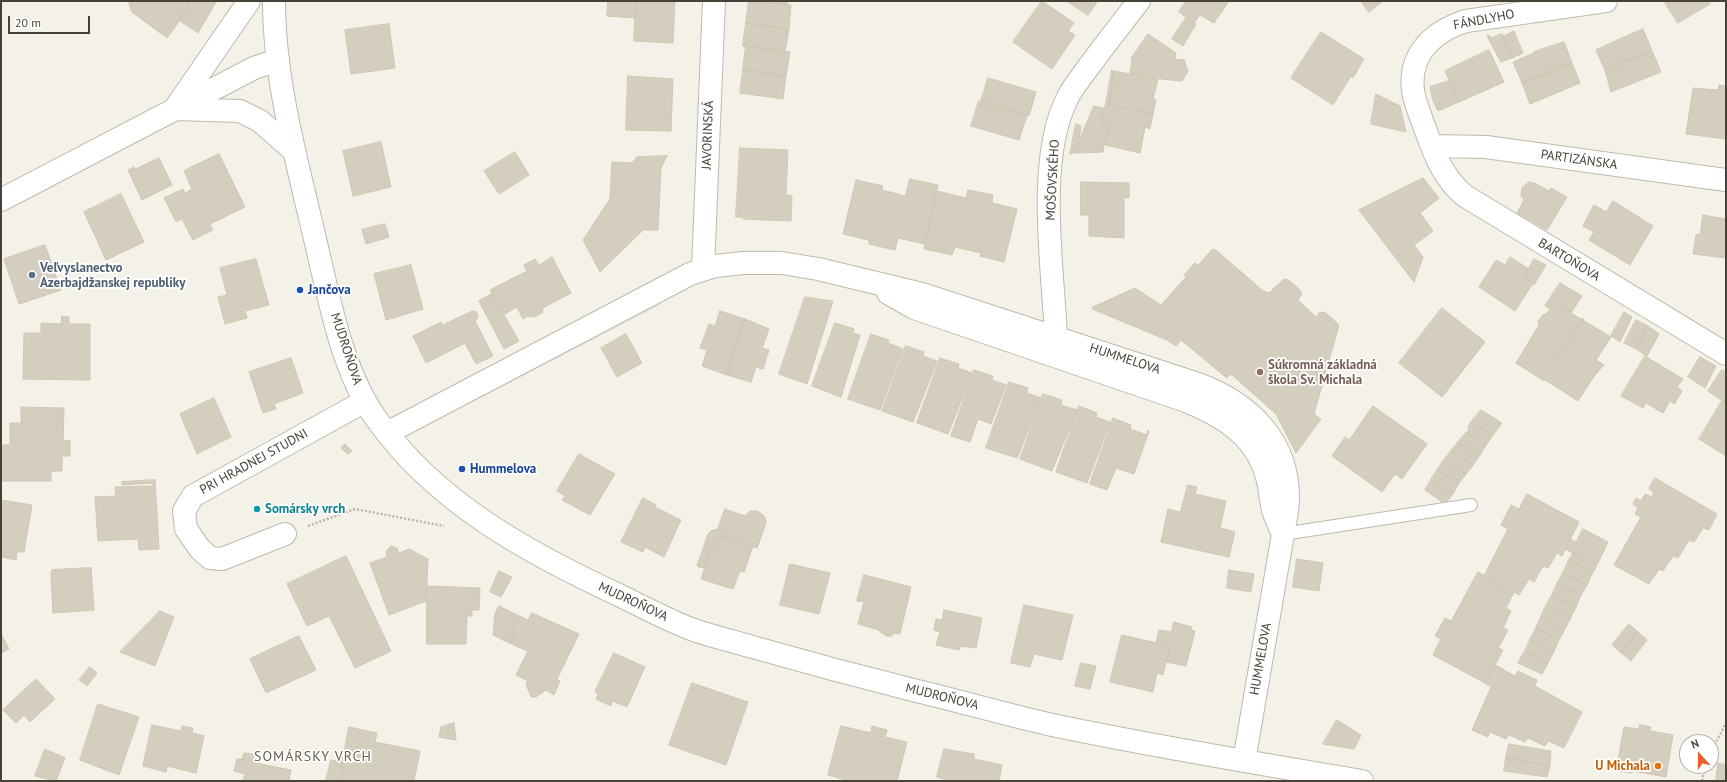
<!DOCTYPE html>
<html>
<head>
<meta charset="utf-8">
<style>
	body { margin:0 }
	#map { position:relative; width:1727px; height:782px; overflow:hidden; background:#f3f1e8; font-family:"PT Sans",sans-serif }
	canvas { display:block }
	.frame { position:absolute; inset:0; border:2px solid #464237; pointer-events:none }
	.north { position:absolute; left:1679px; top:734px; width:40px; height:40px; box-sizing:border-box; background:#fff; border:1px solid #b5b3af; border-radius:50%; rotate:339deg; font-size:11px; font-weight:700; line-height:16px; text-align:center; color:#464237 }
	.north::after { content:''; display:block; margin:auto; width:14px; height:18px; background:#eb6027; clip-path:polygon(50% 0,100% 100%,50% 72%,0 100%) }
	.scale { position:absolute; left:8px; top:16px; width:82px; height:18px; box-sizing:border-box; border:2px solid #464237; border-top:0; padding-left:5px; font-size:12px; line-height:14px; white-space:nowrap; color:#464237; -webkit-text-stroke:3px #fff; paint-order:stroke }
</style>
</head>
<body>
<div id="map">
<canvas width="1727" height="782"></canvas>
<div class="frame"></div>
<div class="north">N</div>
<div class="scale">20 m</div>
</div>
<script>
const c = document.querySelector('canvas').getContext('2d');
c.lineJoin = 'round';
function paint(path, color) { c.fillStyle = color; c.fill(path, 'evenodd'); }
function stroke(path, color, width, dash) { c.strokeStyle = color; c.lineWidth = width; c.lineCap = dash ? 'butt' : 'round'; c.setLineDash(dash || []); c.stroke(path); }
function drawText(font, color, halo, rows, align = 'center') {
  c.font = font + ' "PT Sans",sans-serif'; c.lineWidth = 3.5; c.setLineDash([]); c.textBaseline = 'middle'; c.strokeStyle = halo; c.fillStyle = color; for (const [text, x, y, turn = 0] of rows) {
    c.save(); c.translate(x, y); c.rotate((+turn || 0) * Math.PI / 180); c.textAlign = isNaN(turn) ? turn : align; if (halo) c.strokeText(text, 0, 0); c.fillText(text, 0, 0); c.restore();
  }
}
const parking = new Path2D(`
	M656 298 660 305 443 417 439 409Z`);
const building = new Path2D(`
	M130 1H187L189 3 180 18 181 19 167 38 132 12 129 4Z
	M187 1H214L216 2 198 33 180 21 181 19 180 18 189 3Z
	M608 1H636L635 18 607 16Z
	M636 1H675L673 43 634 41Z
	M749 1 791 5 789 29 746 23Z
	M757 1H788L787 5Z
	M1042 1 1074 23 1068 31 1075 35 1052 69 1013 42Z
	M1067 1H1098L1088 15Z
	M1186 1H1229L1214 23 1200 15 1194 23 1179 12Z
	M1361 1H1383L1369 12Z
	M1664 1H1708L1710 4 1678 23Z
	M1186 18 1196 24 1183 46 1172 39Z
	M746 23 789 29 785 52 743 46Z
	M389 24 395 68 351 74 345 30Z
	M1643 29 1652 51 1605 70 1596 50Z
	M1514 31 1523 53 1512 58 1502 34 1504 36Z
	M1321 32 1364 59 1353 78 1351 76 1333 105 1291 78Z
	M1148 34 1176 53 1175 59 1184 60 1188 71 1182 81 1151 78 1130 73 1132 61 1131 59Z
	M1502 34 1512 58 1501 62 1487 36 1489 35 1490 38Z
	M1564 42 1572 63 1522 83 1513 62 1534 53V52Z
	M746 46 790 52 786 76 743 70Z
	M1489 50 1504 82 1459 102 1445 71Z
	M1652 51 1661 72 1611 92 1605 70Z
	M1572 63 1580 83 1530 104 1522 83Z
	M743 70 786 76 783 99 740 93Z
	M1112 70 1114 72 1109 105 1106 104Z
	M1114 71 1158 79 1153 99 1156 100 1153 114 1109 105Z
	M628 76 673 79 671 131 626 130Z
	M988 78 1036 92 1029 116 981 102Z
	M1449 81 1459 102 1438 111 1433 101 1430 87Z
	M1719 85 1726 86V139L1686 134 1693 88 1718 90Z
	M1376 94 1400 106 1406 132 1371 124Z
	M979 101 1027 116 1019 140 971 126Z
	M1106 104 1153 114 1150 129 1145 127 1140 153 1105 145 1108 128 1101 126Z
	M1094 106 1104 108 1101 126 1108 128 1105 145 1104 144 1103 152 1076 153 1082 134Z
	M1076 124 1081 126 1078 146 1075 153 1070 154Z
	M381 142 391 187 353 196 343 151Z
	M740 148 788 150 786 195 792 196 791 221 743 219V217H736Z
	M515 152 529 175 499 194 484 171Z
	M219 154 245 207 210 224 213 230 193 240 182 219 176 222 164 198 183 189 185 193 192 189 184 171Z
	M667 156 661 168 658 230H643L600 272 583 240 610 199 612 162 632 163 637 157Z
	M159 158 172 185 142 200 128 170 134 167 135 169Z
	M1423 178 1439 198 1420 213 1433 231 1414 245 1423 257 1414 282 1359 210Z
	M910 179 938 185 925 244 898 238 895 250 869 244V240L843 234 856 180 883 186 882 190 905 196Z
	M1081 182 1129 183V198L1124 197V238L1089 236V215H1081Z
	M1529 182 1534 183 1549 191 1551 188 1567 197 1547 230 1517 213 1524 200 1521 196 1522 188Z
	M968 190 993 195 992 203 1017 209 1004 262 980 256 981 253 955 247 952 255 924 249 937 191 966 198Z
	M121 194 144 242 106 260 84 212Z
	M1613 201 1653 226 1630 265 1589 240 1594 232 1583 226 1594 205 1606 212Z
	M1703 215 1726 219V258L1693 254 1696 235 1700 234Z
	M385 224 389 237 366 244 362 230Z
	M45 245 61 290 19 304 4 259Z
	M1213 249 1216 250 1263 291 1269 293 1284 279 1289 280 1300 290 1302 294 1298 300 1316 317 1320 312 1326 313 1339 325 1314 414 1321 419 1296 453 1276 414 1231 374 1227 378 1181 340 1176 346 1167 340 1092 309 1093 307 1135 288 1161 305 1186 277 1184 275 1195 263 1198 265Z
	M552 257 571 293 543 308 542 313 534 317 528 316 523 319 517 307 503 315 490 290 527 271 524 265 535 259 539 265Z
	M1510 257 1529 269 1524 277 1533 283 1515 311 1479 287 1496 260 1505 265Z
	M256 259 269 305 245 311 247 318 225 324 218 297 227 295 220 268Z
	M1534 259 1546 265 1534 285 1524 277Z
	M411 265 423 309 386 320 374 274Z
	M1560 283 1582 296 1571 313 1555 301 1550 309 1545 306Z
	M492 294 519 341 504 349 479 301Z
	M805 297 833 301 807 384 779 374Z
	M1555 301 1556 303 1582 320V318L1583 319 1544 381 1516 363 1539 325 1538 321 1543 315 1547 313Z
	M1442 308 1485 342 1442 397 1399 363Z
	M473 311 477 312 478 317 475 321 493 356 476 364 465 343 426 363 413 336 441 322 442 325Z
	M720 311 745 319 727 375 702 366 707 350 700 348 709 324 715 326Z
	M1624 312 1632 317 1620 342 1611 336Z
	M62 316 69 317V324H90V380L23 379 24 333H41V323L61 324Z
	M745 319 769 329 762 348 769 350 763 369 756 367 751 382 727 375Z
	M1583 319 1584 321 1611 337 1596 360 1604 365 1595 375 1578 401 1544 379Z
	M1636 320 1648 326 1636 349 1624 343Z
	M835 323 854 329 853 333 860 335 841 397 812 386Z
	M1648 326 1659 334 1647 356 1636 349Z
	M626 334 642 363 617 377 601 348Z
	M871 334 889 340 888 343 903 349 880 410 848 399Z
	M906 346 924 352 923 356 937 361 913 422 882 411Z
	M1645 356 1683 379 1677 387 1682 391 1676 401 1675 404 1670 401 1663 413 1646 403 1643 408 1621 396Z
	M1700 357 1716 366 1705 388 1688 377Z
	M291 358 303 393 274 404 276 409 263 413 249 372Z
	M940 358 959 364 958 368 972 373 948 434 917 423Z
	M974 370 993 376 992 380 1006 385 991 424 978 419 970 442 951 436Z
	M1722 370 1726 372V403L1708 391Z
	M1009 382 1028 388 1027 393 1041 398 1017 458 986 448Z
	M1043 394 1062 400 1061 405 1077 410 1052 471 1020 459Z
	M214 398 231 437 197 454 180 414Z
	M1722 401 1726 403V456L1699 439Z
	M1079 406 1097 413 1096 417 1110 422 1087 483 1056 472Z
	M1373 406 1427 444 1402 479 1395 474 1382 492 1332 456 1345 437 1349 440Z
	M21 407 64 408 63 440 70 441V456H62V471H51V481H1V445H10V423H21Z
	M1481 410 1502 423 1493 435 1471 422Z
	M1113 418 1131 425 1130 429 1147 435 1148 430 1149 431 1134 474 1116 468 1107 490 1090 484Z
	M1471 422 1493 435 1486 445 1466 433 1469 429 1468 428Z
	M1466 433 1486 445 1480 455 1458 442Z
	M1458 442 1480 455 1473 465 1451 451Z
	M345 444 352 451 348 454 341 448Z
	M1451 451 1473 465 1466 474 1444 460Z
	M579 454 615 474 590 515 562 500 565 496 557 491Z
	M1444 460 1466 474 1459 483 1437 470Z
	M1437 470 1459 483 1453 494 1431 480Z
	M1655 478 1717 514 1709 530 1703 528 1694 542 1689 540 1678 558 1673 556 1663 571 1659 569 1649 584 1614 565 1641 517 1635 514 1638 508 1633 504 1636 498 1641 501 1645 494 1652 497 1654 492 1649 489Z
	M155 480 159 549 139 550 138 539 98 541 95 497 116 496 115 487 153 486V483L122 485V482Z
	M1431 480 1453 494 1445 504 1425 490Z
	M1188 485 1197 487 1195 494 1226 501 1220 528 1235 532 1229 557 1161 542 1168 509 1180 512Z
	M1527 494 1579 522 1562 556 1557 553 1548 568 1543 566 1534 582 1529 579 1519 595 1484 576 1508 529 1501 525 1511 505 1519 509Z
	M643 498 656 505 655 507 681 520 664 557 645 547 643 552 621 542Z
	M1 500 32 505 24 552H17L16 560 1 557Z
	M725 509 745 516 750 511H758L765 517 766 523 757 548 722 535 716 552 710 551 704 568 699 567 697 566 708 534 712 530H717Z
	M1583 529 1608 542 1597 565 1565 549 1570 539 1576 542Z
	M722 535 753 546 744 572 740 571 733 589 701 579 710 551 716 552Z
	M391 546 397 548 399 553 409 549 428 559 426 601 389 615 370 563 387 557 386 552Z
	M1573 553 1597 565 1593 572 1569 560Z
	M346 556 391 651 355 668 329 616 307 626 287 584Z
	M1297 559 1323 563 1319 591 1293 587Z
	M1569 560 1593 572 1587 585 1563 573Z
	M790 564 830 573 819 614 780 605Z
	M91 568 94 610 53 613 51 574 52 570Z
	M1229 570 1254 574 1251 592 1227 588Z
	M499 571 512 577 501 597 490 592Z
	M1478 572 1514 592 1506 608 1511 611 1503 628 1508 630 1498 648 1503 650 1485 683 1433 655 1441 639 1435 636 1445 618 1451 621Z
	M1563 573 1587 585 1581 595 1557 584Z
	M864 575 911 587 900 634 893 633 892 636H886L879 631V630L858 624 864 602 857 601Z
	M1557 584 1581 595 1576 607 1552 595Z
	M427 586 480 588 479 610H472V616H467L466 644H427Z
	M1552 595 1576 607 1570 619 1546 606Z
	M1024 605 1073 615 1062 660 1034 654 1030 667 1011 663Z
	M499 606 519 616 513 630 515 631 509 643 493 635 495 614Z
	M1546 606 1570 619 1565 629 1541 617Z
	M944 610 982 618 976 648 961 646 959 650 936 645 940 632 934 630 936 619 942 620Z
	M160 611 174 617 155 666 120 652Z
	M532 613 579 634 557 679 560 681 554 695 546 690 536 697H531L526 684 528 681 516 675 528 651 509 643 515 631 513 630 519 616 528 620Z
	M1541 617 1565 629 1559 640 1536 628Z
	M1174 622 1192 627 1191 630 1195 631 1186 666 1166 662 1170 646 1156 642 1159 630 1171 632Z
	M1629 624 1638 632 1621 653 1612 645Z
	M1536 628 1559 640 1554 651 1530 640Z
	M1638 632 1647 640 1631 661 1621 653Z
	M1 634 9 649 1 653Z
	M1122 635 1170 646 1163 675 1157 673 1153 692 1110 682Z
	M299 636 316 670 266 693 250 659Z
	M1530 640 1554 651 1548 663 1525 651Z
	M1525 651 1548 663 1542 674 1518 663Z
	M614 653 645 667 627 707 612 701 611 706 596 699 598 694 595 692Z
	M1081 663 1096 666 1090 689 1075 686Z
	M1495 665 1515 676 1518 671 1537 680 1535 686 1582 712 1564 748 1548 741 1545 746 1528 738 1525 742 1509 735 1506 739 1490 732 1488 737 1472 730 1491 687 1485 683Z
	M90 667 97 673 87 686 79 680Z
	M36 679 55 699 30 722 24 715 16 723 3 710Z
	M692 683 748 702 726 765 669 745Z
	M98 704 139 717 119 775 80 760Z
	M1337 720 1361 735 1354 749 1323 744Z
	M454 723 456 740 439 737 441 727Z
	M152 725 181 731 182 726 193 728 192 733 204 736 196 773 167 766 166 772 143 766Z
	M1640 725 1651 727 1650 731 1673 735 1666 777 1633 771 1632 773 1616 771 1624 727 1639 729Z
	M841 726 871 733 872 726 887 730 885 737 907 742 897 781H850L828 775Z
	M349 727 377 733 375 742 420 751 414 781H348L342 780 344 770 341 769Z
	M1509 744 1551 751 1550 766 1506 758Z
	M45 749 65 758 56 781 35 776Z
	M944 749 974 754V759L1002 765 999 781H950L937 777Z
	M244 753 261 755 260 764 291 770 289 781H243L245 774 234 771 237 759H242Z
	M1506 758 1550 766 1547 777 1504 771Z
	M331 760 342 762 341 769 344 770 341 781H326Z
	M1718 763 1726 765V781H1716Z`);
const path = new Path2D(`
	M308 526 355 509 444 526
	M1711 752 1726 723
	M1702 781 1705 766`);
const service = new Path2D(`
	M1283 534 1471 505`);
const minor = new Path2D(`
	M1606 1 1466 21C1431 32 1406 57 1414 96 1417 108 1422 120 1426 131 1435 156 1444 179 1465 196L1726 354
	M176 107 249 1
	M175 109 240 111 260 121 294 151
	M1432 146 1486 147 1726 180
	M1 200 254 68 278 60
	M703 269 714 1
	M888 293 914 308 1186 401C1221 415 1255 435 1266 474 1270 485 1270 498 1273 510 1275 517 1279 525 1282 532
	M1056 337C1053 268 1036 161 1067 99 1072 88 1080 79 1087 69 1104 46 1121 24 1139 1
	M387 433 690 274 715 266 743 263H782L818 269 922 294 1201 385C1251 405 1288 441 1288 498 1288 510 1285 522 1283 534L1244 761
	M285 534 222 559 210 558 200 549 186 529 184 511 193 496 365 401`);
const tertiary = new Path2D(`
	M274 1C274 81 297 161 315 239 329 297 341 368 375 417 435 503 530 554 623 597 645 608 668 620 691 629 710 636 730 640 749 646 805 662 861 677 917 691 964 702 1010 716 1057 726 1158 747 1260 764 1362 781`);
const markers = [
	[32,275,4,"#5c6f8a"],
	[300,290,4,"#1a4fb4"],
	[1260,372,4,"#8d6e63"],
	[462,469,4,"#1a4fb4"],
	[257,509,4,"#0f9aa8"],
	[1658,766,4,"#e8710a"]
];
const streetNames = [
	["FÁNDLYHO",1484,20,-11],
	["JAVORINSKÁ",708,135,-88],
	["PARTIZÁNSKA",1579,160,8],
	["MOŠOVSKÉHO",1053,180,-87],
	["BARTOŇOVA",1569,260,31],
	["MUDROŇOVA",346,349,72],
	["HUMMELOVA",1125,359,18],
	["PRI HRADNEJ STUDNI",254,462,-29],
	["MUDROŇOVA",633,602,25],
	["HUMMELOVA",1261,659,-80],
	["MUDROŇOVA",942,697,14]
];
const serviceNames = [
	["Veľvyslanectvo",40,268],
	["Azerbajdžanskej republiky",40,283]
];
const transitNames = [
	["Jančova",308,290],
	["Hummelova",470,469]
];
const educationNames = [
	["Súkromná základná",1268,365],
	["škola Sv. Michala",1268,380]
];
const cultureNames = [
	["Somársky vrch",265,509]
];
const foodNames = [
	["U Michala",1650,766]
];
const neighbourhoodNames = [
	["SOMÁRSKY VRCH",313,757]
];
paint(parking, '#e4e3df');
paint(building, '#d4cebe');
stroke(building, '#cec7b2', 1);
stroke(service, '#bebaab', 14);
stroke(minor, '#bebaab', 24);
stroke(tertiary, '#bebaab', 24);
stroke(path, '#beb79d', 2.5, [2, 2]);
stroke(service, '#fff', 12);
stroke(minor, '#fff', 22);
stroke(tertiary, '#fff', 22);
for (const [x, y, r, color] of markers) { const dot = new Path2D(); dot.arc(x, y, r, 0, 2 * Math.PI); c.fillStyle = color; c.fill(dot); stroke(dot, '#fff', 1.5); }
drawText('13px', '#464237', '#fff', streetNames);
drawText('bold 13px', '#4e5e75', '#fff', serviceNames, 'left');
drawText('bold 13px', '#164399', '#fff', transitNames, 'left');
drawText('bold 13px', '#785e54', '#fff', educationNames, 'left');
drawText('bold 13px', '#0d838f', '#fff', cultureNames, 'left');
drawText('bold 13px', '#c56008', '#fff', foodNames, 'right');
c.letterSpacing = '1px';
drawText('14px', '#68614f', '#fff', neighbourhoodNames);
c.letterSpacing = '0px';
</script>
</body>
</html>
